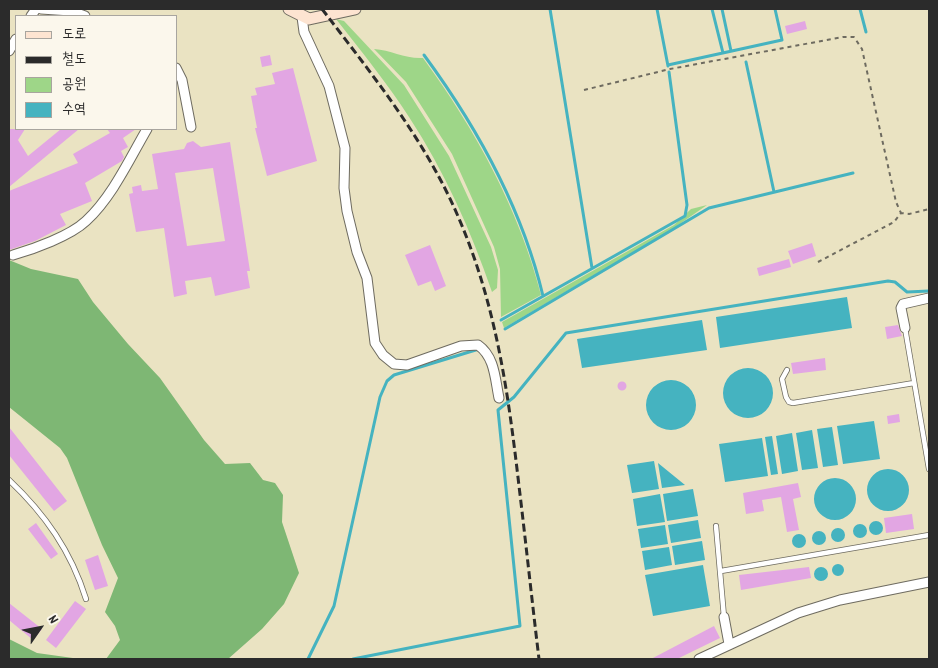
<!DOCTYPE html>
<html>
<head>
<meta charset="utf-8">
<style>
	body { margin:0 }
	#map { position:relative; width:938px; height:668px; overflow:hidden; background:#eae3c2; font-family:Dekko,"Poor Story",sans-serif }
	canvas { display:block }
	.frame { position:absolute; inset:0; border:10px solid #2b2b2b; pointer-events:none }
	.legend { position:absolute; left:15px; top:15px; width:162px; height:115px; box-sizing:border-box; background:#fbf7ec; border:1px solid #a8a59f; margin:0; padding:6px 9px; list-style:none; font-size:15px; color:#2b2b2b }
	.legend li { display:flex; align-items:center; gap:10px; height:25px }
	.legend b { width:25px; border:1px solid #a8a59f }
	.north { position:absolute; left:15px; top:603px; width:50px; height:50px; -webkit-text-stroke:4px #fbf7ec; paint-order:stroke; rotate:57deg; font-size:14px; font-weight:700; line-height:20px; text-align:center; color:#2b2b2b }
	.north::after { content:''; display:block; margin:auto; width:18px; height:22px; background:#2b2b2b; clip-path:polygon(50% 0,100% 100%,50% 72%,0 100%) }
</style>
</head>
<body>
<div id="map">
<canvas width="938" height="668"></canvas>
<div class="frame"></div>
<ul class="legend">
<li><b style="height:6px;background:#fde4d1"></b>도로</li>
<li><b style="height:6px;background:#2b2b2b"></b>철도</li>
<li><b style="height:14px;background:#9ed688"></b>공원</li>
<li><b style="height:14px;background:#45b3c0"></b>수역</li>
</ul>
<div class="north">N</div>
</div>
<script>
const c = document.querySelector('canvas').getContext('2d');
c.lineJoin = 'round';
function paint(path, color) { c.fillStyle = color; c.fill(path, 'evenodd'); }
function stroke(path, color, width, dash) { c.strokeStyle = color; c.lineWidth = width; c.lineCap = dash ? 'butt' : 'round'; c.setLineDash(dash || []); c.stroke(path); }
const green = new Path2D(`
	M336 19 344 21 404 85 449 156 491 247 498 270 497 288 492 292C471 231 445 172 409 117 387 83 361 51 336 19Z
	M374 49C391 50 405 59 423 58 475 129 519 209 541 295L501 317 500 269 494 247 452 154 406 82Z
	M707 205 674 228 504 328 502 322 674 225 691 209Z`);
const forest = new Path2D(`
	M9 260 31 269 78 279 93 302 128 344 160 378 204 440 225 464 250 463 263 480 275 483 283 495 282 522 299 573 284 604 262 629 228 659H106L120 640 115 626 105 612 118 578 102 545 67 458 60 448 9 407Z
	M9 639 37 653 80 659H9Z`);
const water = new Path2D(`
	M847 297 852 328 720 348 716 317Z
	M702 320 707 350 582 368 577 339Z
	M723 393a25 25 0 1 1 50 0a25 25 0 1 1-50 0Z
	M646 405a25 25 0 1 1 50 0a25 25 0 1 1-50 0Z
	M874 421 880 459 843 464 837 426Z
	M832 427 838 465 823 467 817 429Z
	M812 430 818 468 802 470 796 433Z
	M792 433 798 471 782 474 776 436Z
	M772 436 778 474 771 475 765 437Z
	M762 438 768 476 725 482 719 444Z
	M654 461 659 489 632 493 627 465Z
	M658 463 685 485 662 488Z
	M867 490a21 21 0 1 1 42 0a21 21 0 1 1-42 0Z
	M814 499a21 21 0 1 1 42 0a21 21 0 1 1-42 0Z
	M693 489 698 516 667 521 663 494Z
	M660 494 665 522 637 526 633 499Z
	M698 520 701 538 671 543 668 525Z
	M869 528a7 7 0 1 1 14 0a7 7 0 1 1-14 0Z
	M853 531a7 7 0 1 1 14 0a7 7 0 1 1-14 0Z
	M665 525 668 544 641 548 638 529Z
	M831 535a7 7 0 1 1 14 0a7 7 0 1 1-14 0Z
	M812 538a7 7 0 1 1 14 0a7 7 0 1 1-14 0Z
	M792 541a7 7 0 1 1 14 0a7 7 0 1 1-14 0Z
	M702 541 705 560 675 565 672 546Z
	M669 547 672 565 645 570 642 551Z
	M832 570a6 6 0 1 1 12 0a6 6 0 1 1-12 0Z
	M703 565 710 606 653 616 645 575Z
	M814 574a7 7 0 1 1 14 0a7 7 0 1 1-14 0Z`);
const stream = new Path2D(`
	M550 9 592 268
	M657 9 668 66
	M712 9 723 53
	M722 9 731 51
	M860 9 866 32
	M424 55C477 127 522 208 543 296
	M746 62 774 192
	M668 65 782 40 775 9
	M501 320 685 216 687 205 669 72
	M505 329 709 208 853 173
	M308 659 334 606 380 397 387 381 394 375 479 349
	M353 659 520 626 498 410 514 397 566 333 888 281 895 282 907 292 929 291`);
const building = new Path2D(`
	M805 21 807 29 787 34 785 26Z
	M270 55 272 65 262 67 260 57Z
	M293 68 317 161 267 176 255 128H257L251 96 257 95 255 88 275 84 272 73Z
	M9 129H25L18 140 28 156 61 129H79L9 187Z
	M107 129H136L123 138 128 147 121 151 124 157 122 161 85 183 92 201 60 214 66 225 35 241 9 250V191L78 163 73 154 110 133Z
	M193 141 201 147 230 142 250 271H247L250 288 215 296 211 277 185 281 187 294 174 297 164 228 136 232 129 194 133 193 132 187 141 185 142 191 158 189 152 154 184 149 187 143ZM213 168 225 241 187 246 175 173Z
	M812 243 816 256 793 264 788 251Z
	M430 245 446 286 435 291 431 281 418 286 405 255Z
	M789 259 791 267 759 276 757 268Z
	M898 325 902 336 887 339 885 327Z
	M825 358 826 370 793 374 791 363Z
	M617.5 386a4.5 4.5 0 1 1 9 0a4.5 4.5 0 1 1-9 0Z
	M899 414 900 422 888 424 887 416Z
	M9 427 67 501 54 511 9 455Z
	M798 483 801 497 793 499 799 530 787 532 781 497 762 500 764 511 746 514 743 493Z
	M912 514 914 529 886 533 884 518Z
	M36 523 58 554 51 559 28 529Z
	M98 555 108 586 95 590 85 560Z
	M809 567 811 578 741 590 739 575Z
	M75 601 86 609 56 648 46 640Z
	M9 603 42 629 33 640 9 620Z
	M714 626 720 638 677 659H651Z`);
const path = new Path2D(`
	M584 90 670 69 843 37H854L862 49 896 202 901 213
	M818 262 894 222 901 213 909 214 929 209`);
const lane = new Path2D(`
	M905 328 929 469
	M787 370 782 379 786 397 789 402 793 403 914 383
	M9 480C45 514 71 551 86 599
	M716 526 724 617
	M721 571 929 535`);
const street = new Path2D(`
	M41 9 71 11 85 16
	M31 16 36 9
	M302 17 304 32 329 86 345 148 344 188 347 211 357 252 367 278 375 343 383 355 394 364 407 365 461 346 478 345C495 357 495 379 499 398
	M9 51 16 39
	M176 68 182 80 191 127
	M13 255C34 249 70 236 86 221 112 197 129 160 147 129
	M905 328 901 308 903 304 929 298
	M724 617 729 644
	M699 659 798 613 840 600 929 582`);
const secondary = new Path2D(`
	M289 9 309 19 355 9`);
const rail = new Path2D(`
	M322 9C371 73 425 140 457 214 496 303 508 391 519 486 526 544 532 601 539 659`);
paint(green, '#9ed688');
paint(forest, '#7eb774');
paint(water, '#45b3c0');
stroke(stream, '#45b3c0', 3);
paint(building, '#e2a6e3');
stroke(lane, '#6e6b60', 6);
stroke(street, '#6e6b60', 11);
stroke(secondary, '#6e6b60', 13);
stroke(path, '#6e6b60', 2, [4, 4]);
stroke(lane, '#fff', 4.5);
stroke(street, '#fff', 9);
stroke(secondary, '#fde4d1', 11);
stroke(rail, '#2b2b2b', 3, [8, 4]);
</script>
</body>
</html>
